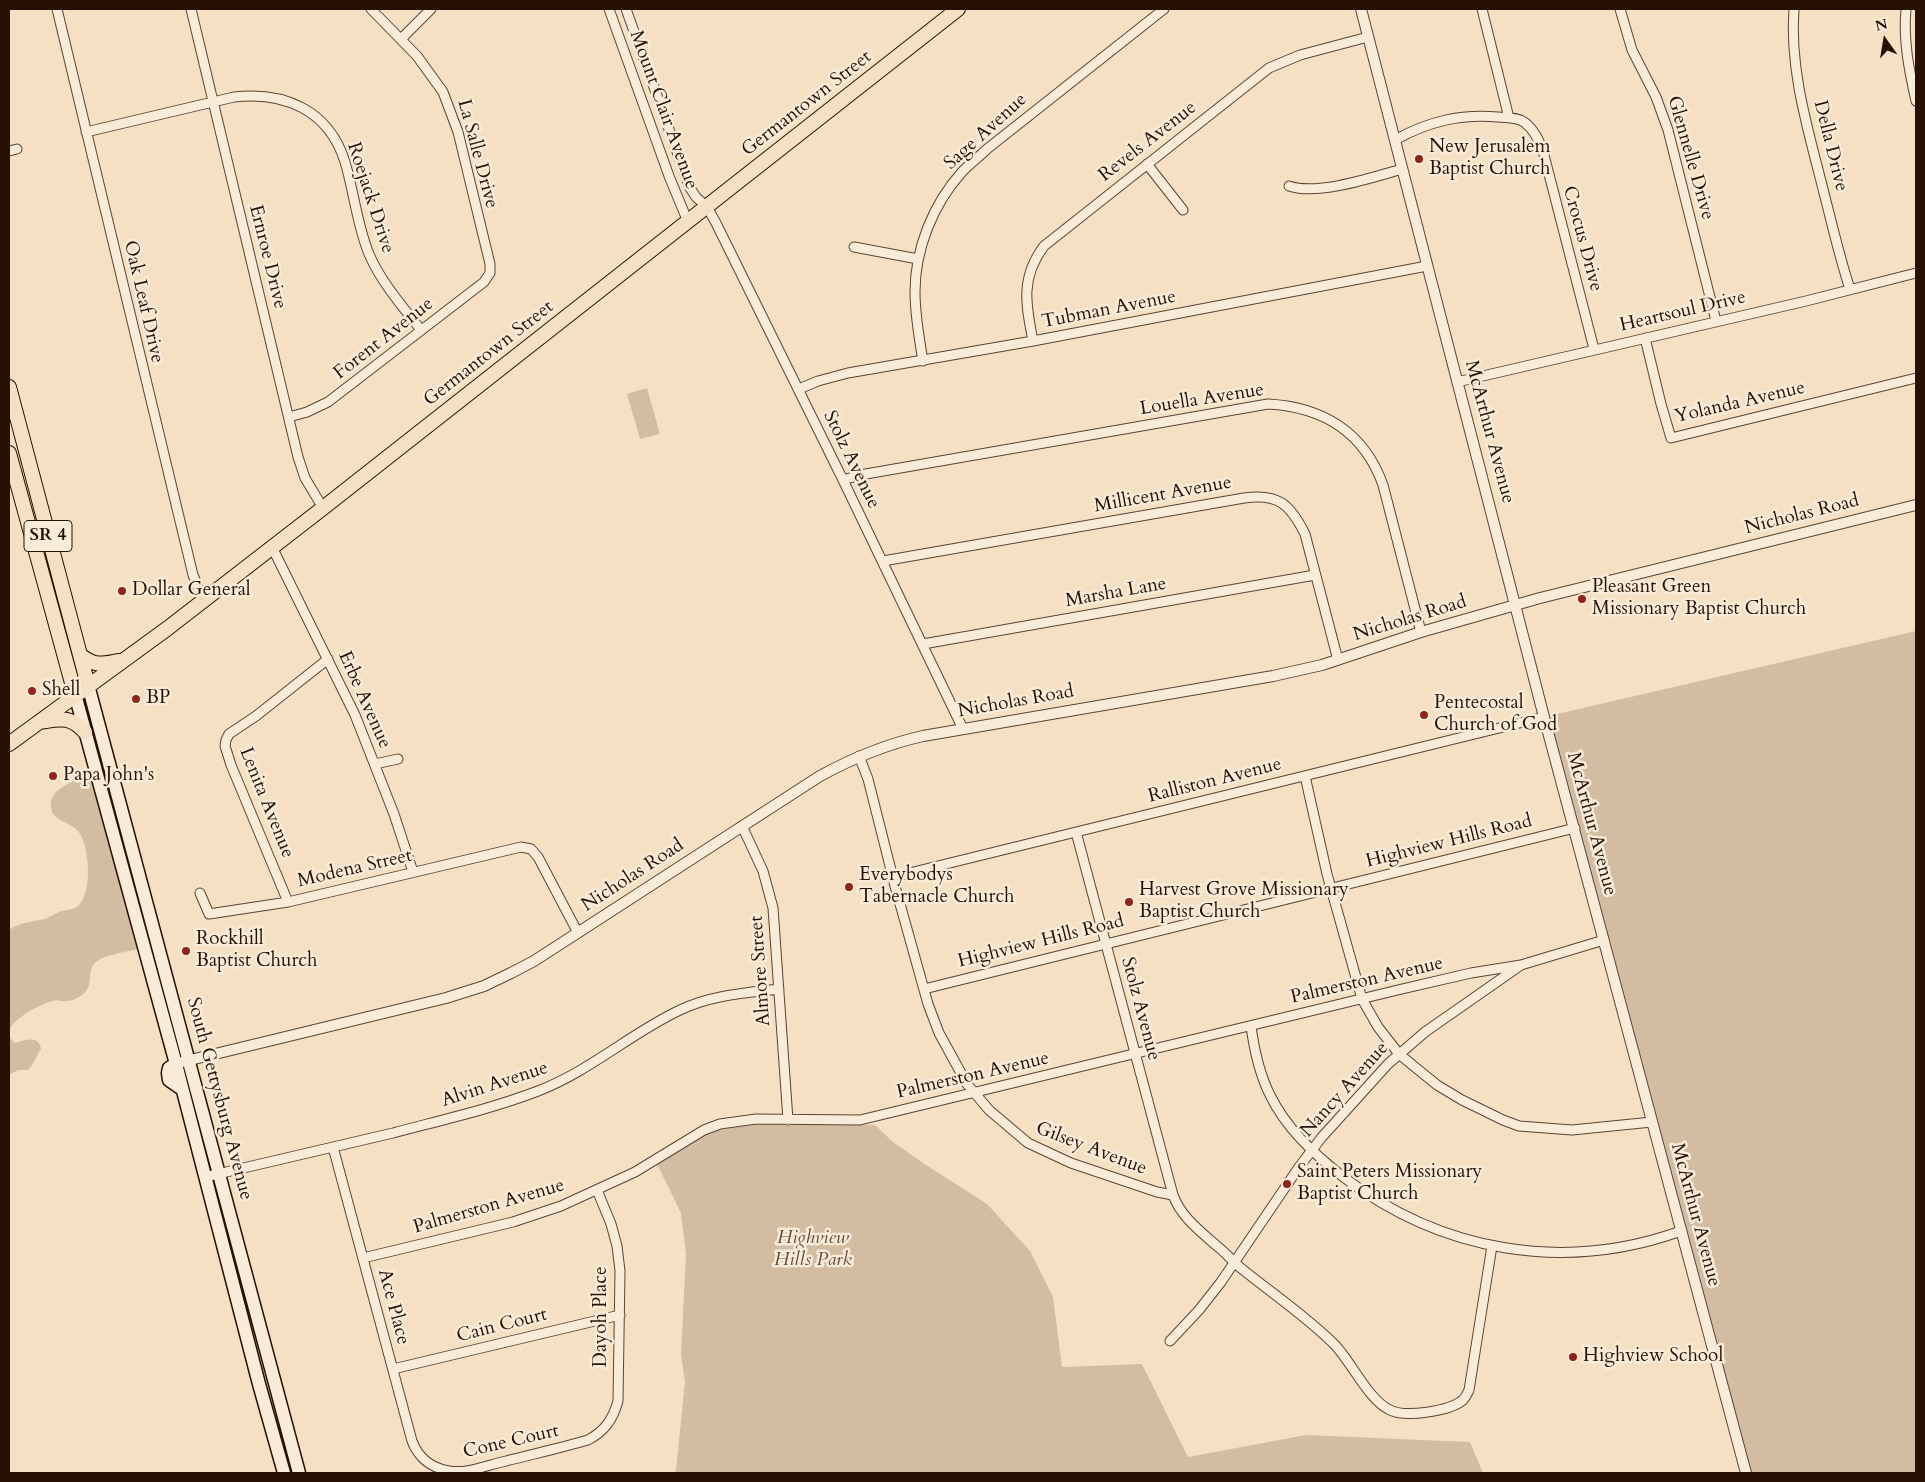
<!DOCTYPE html>
<html>
<head>
<meta charset="utf-8">
<style>
	body { margin:0 }
	#map { position:relative; width:1925px; height:1482px; overflow:hidden; background:#f5e0c3; font-family:Cardo,serif }
	canvas { display:block }
	.frame { position:absolute; inset:0; border:10px solid #271104; pointer-events:none }
	.north { position:absolute; left:1860px; top:15px; width:50px; height:50px; -webkit-text-stroke:4px #f8ebd8; paint-order:stroke; rotate:347deg; font-size:14px; font-weight:700; line-height:20px; text-align:center; color:#271104 }
	.north::after { content:''; display:block; margin:auto; width:18px; height:22px; background:#271104; clip-path:polygon(50% 0,100% 100%,50% 72%,0 100%) }
</style>
</head>
<body>
<div id="map">
<canvas width="1925" height="1482"></canvas>
<div class="frame"></div>
<div class="north">N</div>
</div>
<script>
const c = document.querySelector('canvas').getContext('2d');
c.lineJoin = 'round';
function paint(path, color) { c.fillStyle = color; c.fill(path, 'evenodd'); }
function stroke(path, color, width, dash) { c.strokeStyle = color; c.lineWidth = width; c.lineCap = dash ? 'butt' : 'round'; c.setLineDash(dash || []); c.stroke(path); }
function drawText(font, color, halo, rows, align = 'center') {
  c.font = font + ' Cardo,serif'; c.lineWidth = 5; c.setLineDash([]); c.textBaseline = 'middle'; c.strokeStyle = halo; c.fillStyle = color; for (const [text, x, y, turn = 0] of rows) {
    c.save(); c.translate(x, y); c.rotate((+turn || 0) * Math.PI / 180); c.textAlign = isNaN(turn) ? turn : align; if (halo) c.strokeText(text, 0, 0); c.fillText(text, 0, 0); c.restore();
  }
}
const green = new Path2D(`
	M647 388 660 434 640 439 627 394Z
	M1916 631V1473H1746L1544 717Z
	M95 770 144 948C132 951 103 954 95 963 89 968 91 978 89 985 85 998 68 1004 56 1000 39 1005 18 1015 9 1030V930C21 922 31 922 45 919 50 917 54 914 59 912 64 910 72 910 77 907 93 895 90 845 78 831 71 823 59 822 53 814 50 808 50 801 53 796 61 783 84 779 95 770Z
	M9 1037 15 1043C25 1040 39 1035 41 1049 36 1056 34 1064 28 1070H18L9 1075Z
	M754 1123 875 1125 893 1142 926 1165 987 1204 1030 1251 1053 1297 1062 1367 1142 1364 1188 1457 1306 1435 1470 1442 1483 1473H674L676 1470 685 1382 681 1354 686 1254 681 1213 657 1164 696 1139 714 1131Z`);
const minor = new Path2D(`
	M57 9 193 575 204 601
	M191 9 298 457 305 478 323 508
	M609 9 669 176 688 222
	M626 9 690 188 696 197 707 207 716 223 843 480 963 729
	M1482 9 1509 118
	M1620 9 1632 50 1656 97 1668 130 1716 321
	M1794 9C1789 72 1810 136 1825 197 1833 228 1840 259 1850 289
	M1906 9C1903 40 1909 70 1916 101
	M401 39 431 9
	M86 132 234 97C284 91 329 110 345 162 354 192 357 225 369 254 381 282 402 306 421 330
	M1395 140C1429 121 1460 114 1498 117 1507 118 1517 117 1524 122 1534 129 1539 140 1543 151L1594 349
	M9 151 17 149
	M1147 164 1183 210
	M1289 186C1317 196 1374 177 1402 169
	M854 247 918 259
	M1645 338 1661 404 1671 438 1916 378
	M1033 341C1026 305 1020 278 1044 246L1269 68 1300 55 1368 37
	M923 361C919 338 915 315 915 292 915 249 933 204 962 172 969 164 979 157 987 149L1164 9
	M1457 382 1806 301 1916 273
	M799 389 818 381 848 373 1033 341 1427 266
	M289 417 307 412 328 402 484 282 490 273V264L458 132 443 92 417 56 371 9
	M843 480 860 475 1268 404C1323 407 1364 432 1383 485L1421 632
	M272 547 355 715 394 814 413 872
	M883 561 1244 498C1278 493 1290 504 1305 534L1338 660
	M923 644 1315 575
	M859 756 868 779 895 886 928 1004 939 1033 967 1084 989 1110 1028 1143 1071 1163 1157 1192 1173 1195
	M375 764 398 759
	M1305 776 1327 874 1362 999 1378 1027 1399 1054 1437 1085 1462 1100 1503 1120 1519 1126 1572 1130 1652 1122
	M742 826 763 871 773 908 788 1120
	M1076 832 1173 1195C1181 1217 1200 1231 1217 1246 1226 1253 1233 1262 1242 1269 1273 1294 1306 1316 1334 1344 1351 1361 1369 1401 1390 1410 1405 1418 1450 1411 1463 1400 1466 1397 1467 1394 1469 1390L1492 1246
	M893 877 1544 717
	M200 893 209 914 288 902 521 847 531 849 538 857 578 933
	M288 902 231 765 225 746 226 740 229 734 256 716 328 659
	M924 989 1575 828
	M1251 1026C1254 1049 1259 1073 1270 1095 1286 1128 1313 1153 1342 1176 1441 1252 1564 1273 1681 1231
	M333 1147 412 1441C418 1457 431 1468 449 1471 467 1474 488 1465 506 1461 533 1454 561 1448 588 1440 605 1431 613 1419 618 1401L620 1271 617 1246 611 1224 597 1190
	M205 1177C268 1162 331 1148 393 1133 442 1120 491 1109 538 1091 590 1071 631 1033 680 1010 711 995 745 993 779 989
	M363 1258 513 1222 561 1206 635 1172 704 1130 720 1124 756 1119 860 1120 1402 989 1471 973 1521 965 1604 940
	M1170 1341 1199 1310 1221 1282 1299 1167 1322 1137 1388 1064 1425 1032 1521 965
	M393 1369 620 1315`);
const tertiary = new Path2D(`
	M1361 9 1544 717 1746 1473
	M182 1062 446 998 484 986 511 973 534 961 820 776C853 758 887 744 923 736L1273 676 1322 665 1421 632 1540 598 1916 505`);
const secondary = new Path2D(`
	M88 685 299 1473
	M75 694 176 1064 259 1384 284 1473
	M176 1064 169 1068 168 1073 169 1080 182 1089`);
const primary = new Path2D(`
	M9 387 88 685
	M9 453 75 694
	M80 655C96 667 101 664 119 661
	M39 722C60 719 70 715 85 732
	M9 744 168 628 323 508 958 9`);
const markers = [
	[1419,159,5,"#8f2418"],
	[122,591,5,"#8f2418"],
	[1582,599,5,"#8f2418"],
	[32,691,5,"#8f2418"],
	[136,699,5,"#8f2418"],
	[1424,715,5,"#8f2418"],
	[53,776,5,"#8f2418"],
	[849,887,5,"#8f2418"],
	[1129,902,5,"#8f2418"],
	[186,951,5,"#8f2418"],
	[1287,1184,5,"#8f2418"],
	[1573,1357,5,"#8f2418"]
];
const shields = [
	[48,536,48]
];
const shieldNames = [
	["SR 4",48,536]
];
const streetNames = [
	["Germantown Street",807,104,-38],
	["Mount Clair Avenue",663,110,70],
	["Sage Avenue",986,132,-42],
	["Revels Avenue",1148,142,-38],
	["Della Drive",1830,146,76],
	["La Salle Drive",477,154,75],
	["Glennelle Drive",1690,158,74],
	["Roejack Drive",370,198,72],
	["Crocus Drive",1582,239,75],
	["Ernroe Drive",267,257,76],
	["Oak Leaf Drive",143,302,77],
	["Tubman Avenue",1109,310,-11],
	["Heartsoul Drive",1683,312,-13],
	["Forent Avenue",384,339,-38],
	["Germantown Street",489,354,-38],
	["Louella Avenue",1202,400,-9],
	["Yolanda Avenue",1740,403,-13],
	["McArthur Avenue",1489,432,75],
	["Stolz Avenue",851,460,64],
	["Millicent Avenue",1163,495,-10],
	["Nicholas Road",1802,515,-14],
	["Marsha Lane",1116,593,-10],
	["Nicholas Road",1410,619,-17],
	["Erbe Avenue",364,700,66],
	["Nicholas Road",1016,702,-10],
	["Ralliston Avenue",1215,781,-14],
	["Lenita Avenue",266,803,68],
	["McArthur Avenue",1591,824,75],
	["Highview Hills Road",1449,842,-14],
	["Modena Street",355,869,-13],
	["Nicholas Road",633,876,-33],
	["Highview Hills Road",1041,942,-14],
	["Almore Street",761,971,-94],
	["Palmerston Avenue",1367,981,-13],
	["Stolz Avenue",1140,1009,75],
	["Palmerston Avenue",973,1076,-13],
	["Alvin Avenue",495,1085,-18],
	["Nancy Avenue",1345,1090,-48],
	["South Gettysburg Avenue",219,1099,75],
	["Gilsey Avenue",1091,1149,21],
	["Palmerston Avenue",489,1207,-16],
	["McArthur Avenue",1695,1215,75],
	["Ace Place",393,1307,75],
	["Dayoh Place",602,1317,-90],
	["Cain Court",502,1326,-14],
	["Cone Court",511,1442,-13]
];
const poiNames = [
	["New Jerusalem",1429,148],
	["Baptist Church",1429,170],
	["Pleasant Green",1592,588],
	["Missionary Baptist Church",1592,610],
	["Dollar General",132,591],
	["Shell",42,691],
	["BP",146,699],
	["Pentecostal",1434,704],
	["Church of God",1434,726],
	["Papa John's",63,776],
	["Everybodys",859,876],
	["Tabernacle Church",859,898],
	["Harvest Grove Missionary",1139,891],
	["Baptist Church",1139,913],
	["Rockhill",196,940],
	["Baptist Church",196,962],
	["Saint Peters Missionary",1297,1173],
	["Baptist Church",1297,1195],
	["Highview School",1583,1357]
];
const parkNames = [
	["Highview",813,1239],
	["Hills Park",813,1261]
];
paint(green, '#d2bda3');
stroke(minor, '#5a4534', 11);
stroke(tertiary, '#5a4534', 12);
stroke(secondary, '#271104', 15);
stroke(primary, '#271104', 16);
stroke(minor, '#f8ebd8', 9);
stroke(tertiary, '#f8ebd8', 10);
stroke(secondary, '#f8ebd8', 12);
stroke(primary, '#f5e0c3', 14);
for (const [x, y, r, color] of markers) { const dot = new Path2D(); dot.arc(x, y, r, 0, 2 * Math.PI); c.fillStyle = color; c.fill(dot); stroke(dot, '#f8ebd8', 2); }
for (const [x, y, w] of shields) { const box = new Path2D(); box.roundRect(x - w / 2, y - 15.5, w, 31, 4); c.fillStyle = '#f8ebd8'; c.fill(box); stroke(box, '#271104', 1); }
drawText('bold 18px', '#271104', null, shieldNames);
drawText('19px', '#271104', '#f8ebd8', streetNames);
drawText('19px', '#271104', '#f8ebd8', poiNames, 'left');
drawText('italic 19px', '#634d3c', '#f8ebd8', parkNames);
</script>
</body>
</html>
